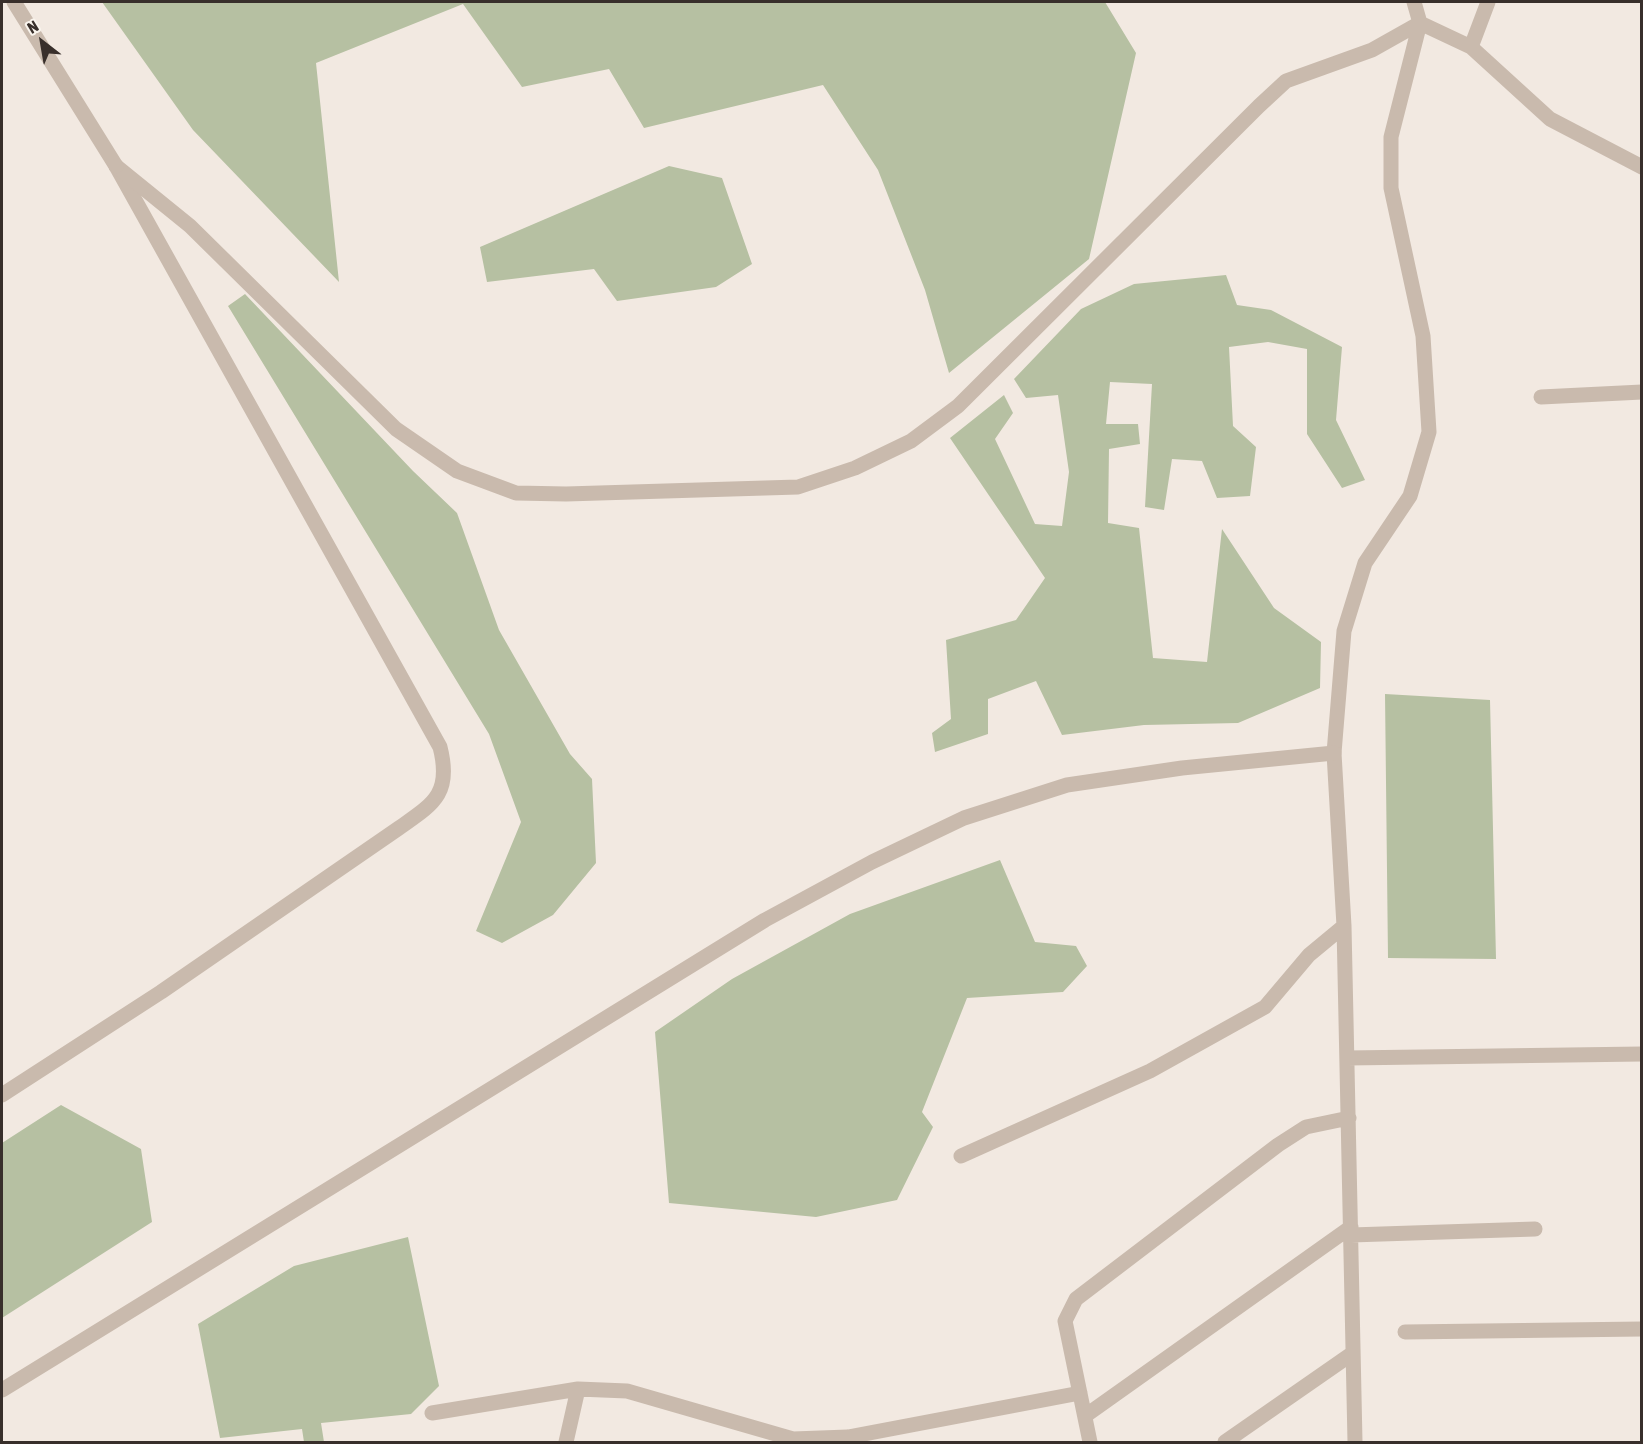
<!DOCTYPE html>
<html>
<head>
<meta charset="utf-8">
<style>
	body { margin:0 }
	#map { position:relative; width:1643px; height:1444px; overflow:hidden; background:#f2e9e1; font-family:"Asap Condensed",sans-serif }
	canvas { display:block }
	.frame { position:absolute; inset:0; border:3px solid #382f2b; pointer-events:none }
	.north { position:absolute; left:12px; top:12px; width:60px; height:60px; -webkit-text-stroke:4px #f9f4ed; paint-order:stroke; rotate:329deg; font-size:16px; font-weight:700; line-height:24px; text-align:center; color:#382f2b }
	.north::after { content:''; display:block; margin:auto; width:21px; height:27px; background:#382f2b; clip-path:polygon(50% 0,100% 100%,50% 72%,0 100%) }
</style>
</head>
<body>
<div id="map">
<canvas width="1643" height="1444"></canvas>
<div class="frame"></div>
<div class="north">N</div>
</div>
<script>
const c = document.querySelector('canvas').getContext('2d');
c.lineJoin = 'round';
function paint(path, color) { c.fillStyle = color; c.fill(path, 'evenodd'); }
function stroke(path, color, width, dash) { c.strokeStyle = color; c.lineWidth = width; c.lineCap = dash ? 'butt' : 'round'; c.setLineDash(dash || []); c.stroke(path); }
const green = new Path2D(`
	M102 2H1105L1136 53 1089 259 949 373 925 290 878 170 823 85 644 128 609 69 522 87 463 4 316 63 339 282 193 130Z
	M669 166 722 178 752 264 716 287 617 301 594 269 487 282 480 247Z
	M1226 275 1237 305 1271 310 1342 347 1336 420 1365 480 1342 488 1307 434V349L1268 342 1229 347 1233 426 1256 447 1250 496 1217 498 1202 461 1172 459 1164 510 1145 507 1152 384 1110 382 1106 424H1138L1140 444 1109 449 1108 523 1139 528 1153 658 1207 662 1222 529 1274 608 1321 642 1320 688 1238 723 1144 725 1062 735 1036 681 988 699V734L935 752 932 733 951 719 946 640 1016 620 1045 578 950 438 1004 395 1013 413 995 439 1035 524 1062 526 1069 472 1058 395 1026 398 1014 379 1081 309 1134 284Z
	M245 294 413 471 457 513 499 630 570 754 592 779 596 863 553 915 502 943 476 931 521 822 489 734 228 306Z
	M1385 694 1490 700 1496 959 1388 958Z
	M1000 860 1035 942 1076 946 1087 966 1063 992 967 998 922 1112 933 1127 897 1200 816 1217 669 1203 655 1032 732 979 850 914Z
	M61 1105 141 1149 152 1222 2 1318V1143Z
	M408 1237 439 1386 411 1414 321 1423 324 1442H304L302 1429 220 1438 198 1324 294 1266Z`);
const service = new Path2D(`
	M2 1095 161 992 399 828C433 804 452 794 440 747L116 166`);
const minor = new Path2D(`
	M1420 23 1471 47 1550 119 1642 167
	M1471 47 1488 2
	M116 166 190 226 396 429 457 471 516 493 566 494 798 487 855 468 911 441 958 406 1259 106 1286 81 1372 50 1420 23
	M1541 397 1642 392
	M1347 1058 1642 1054
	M961 1156 1150 1071 1265 1007 1309 955 1344 926
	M1351 1235 1535 1229
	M1405 1332 1642 1329
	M432 1413 578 1389 627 1391 793 1439 848 1437 1080 1393
	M1085 1416 1351 1227
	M566 1442 578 1389
	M1090 1442 1065 1321 1076 1299 1278 1145 1306 1127 1349 1118
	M1225 1442 1353 1353
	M1355 1442 1344 926 1334 753 1344 631 1365 563 1410 496 1429 432 1423 336 1391 188V137L1420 23 1414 2`);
const tertiary = new Path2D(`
	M14 2 116 166
	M2 1390 765 920 872 862 964 818 1067 785 1182 768 1334 753`);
paint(green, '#b6c0a2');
stroke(service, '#c9baad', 15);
stroke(minor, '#c9baad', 15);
stroke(tertiary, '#c9baad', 15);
</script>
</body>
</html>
